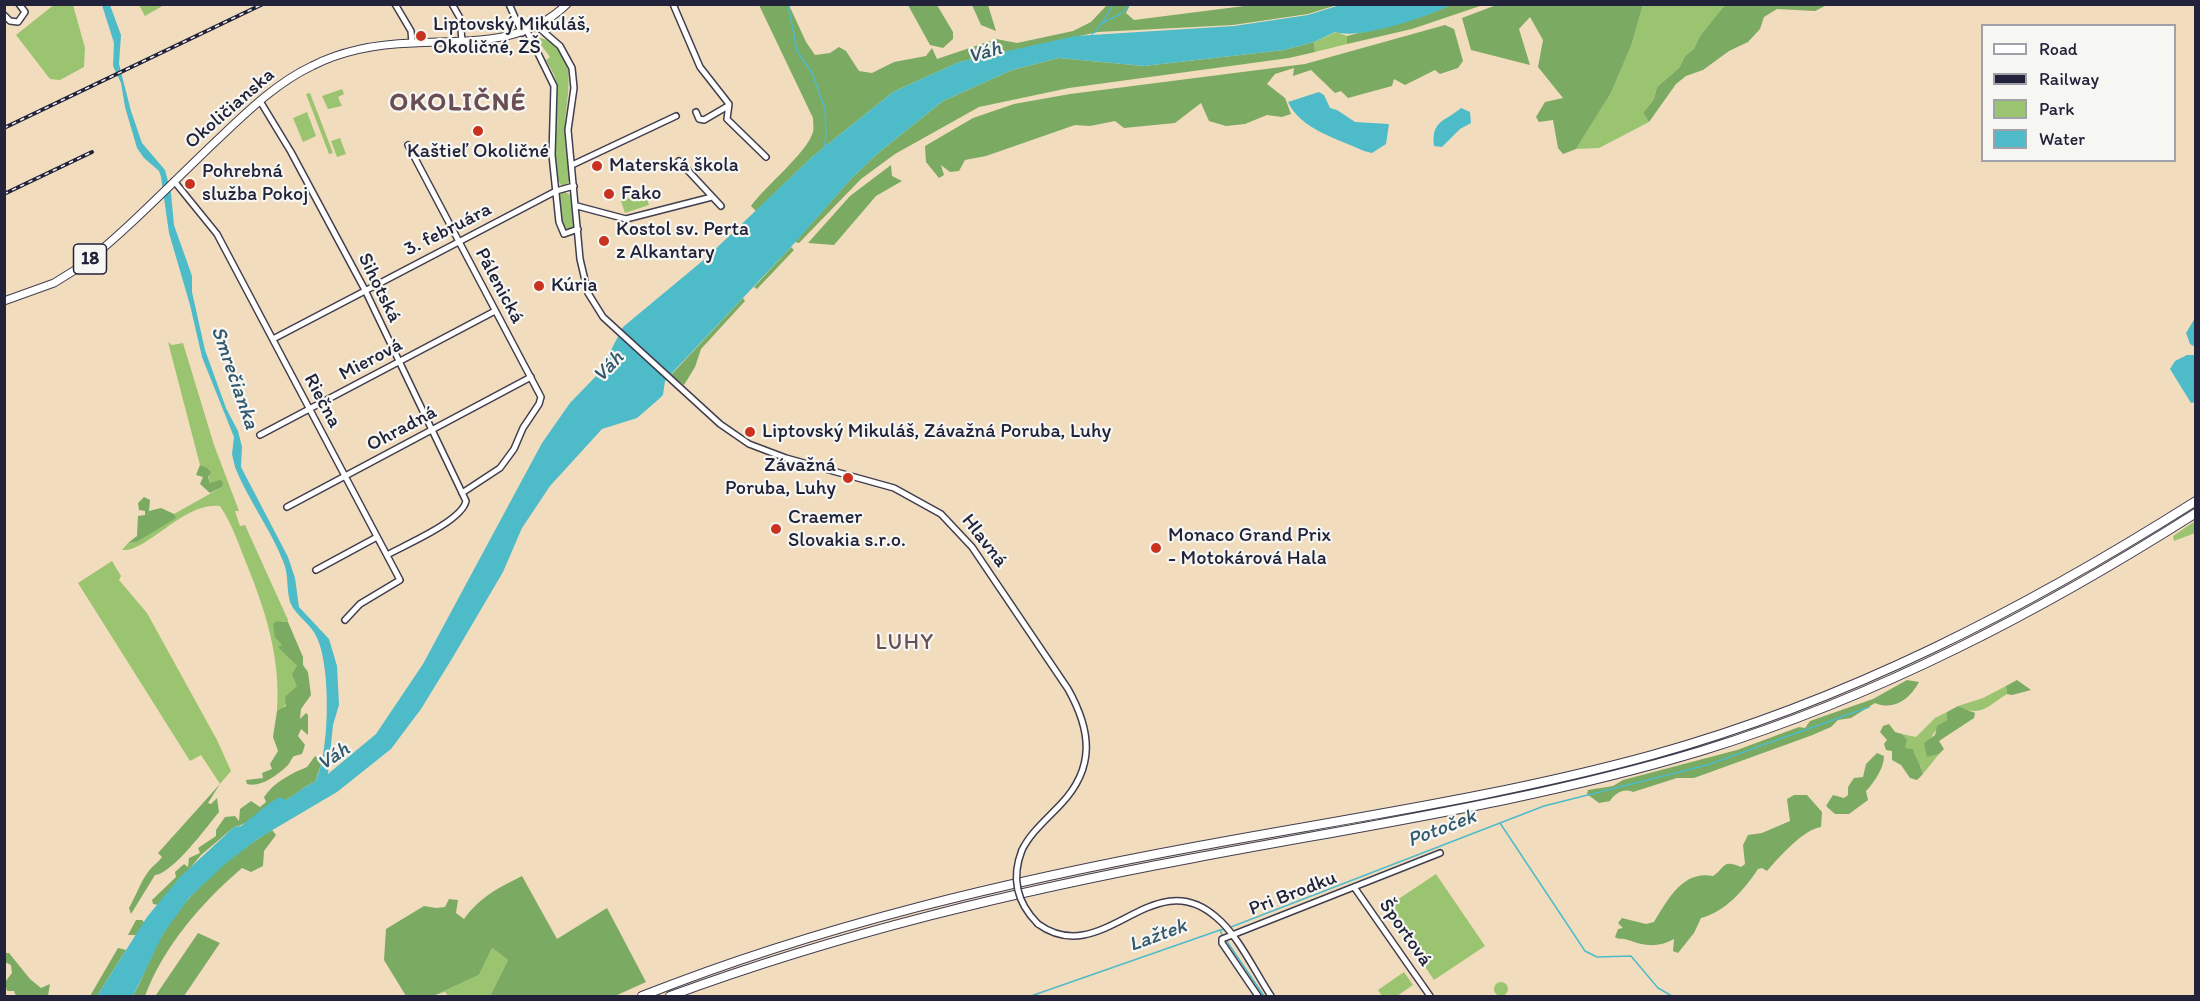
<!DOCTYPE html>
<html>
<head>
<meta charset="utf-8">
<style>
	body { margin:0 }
	#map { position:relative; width:2200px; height:1001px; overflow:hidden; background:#f2dcbe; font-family:Itim,sans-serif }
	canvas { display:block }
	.frame { position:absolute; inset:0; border:6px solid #22223b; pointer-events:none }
	.legend { position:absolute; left:1981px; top:24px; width:195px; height:138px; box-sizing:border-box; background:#f6f6f2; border:2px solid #a1a1a9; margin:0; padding:8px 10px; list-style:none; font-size:18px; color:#22223b }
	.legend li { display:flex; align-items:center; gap:12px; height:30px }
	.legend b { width:30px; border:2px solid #a1a1a9 }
</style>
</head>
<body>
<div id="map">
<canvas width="2200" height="1001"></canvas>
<div class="frame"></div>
<ul class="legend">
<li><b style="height:8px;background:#fff"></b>Road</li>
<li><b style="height:8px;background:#22223b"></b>Railway</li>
<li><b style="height:16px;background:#9ac470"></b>Park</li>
<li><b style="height:16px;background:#4ebbc9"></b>Water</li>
</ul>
</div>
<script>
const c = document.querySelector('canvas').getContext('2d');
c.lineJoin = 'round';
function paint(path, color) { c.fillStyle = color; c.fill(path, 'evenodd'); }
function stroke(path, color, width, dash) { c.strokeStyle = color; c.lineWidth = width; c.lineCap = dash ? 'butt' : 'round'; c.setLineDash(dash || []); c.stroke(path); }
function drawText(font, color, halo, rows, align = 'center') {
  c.font = font + ' Itim,sans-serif'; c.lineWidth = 4.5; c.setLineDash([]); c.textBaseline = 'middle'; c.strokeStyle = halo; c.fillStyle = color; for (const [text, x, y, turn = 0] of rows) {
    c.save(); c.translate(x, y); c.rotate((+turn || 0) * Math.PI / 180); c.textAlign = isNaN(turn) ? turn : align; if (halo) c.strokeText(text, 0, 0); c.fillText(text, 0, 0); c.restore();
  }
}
const green = new Path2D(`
	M55 4 73 5 85 48 84 67 60 80 50 79 16 35Z
	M139 5H164L145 16Z
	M1643 5H1726L1700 36 1694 49 1685 56 1679 68 1657 87 1654 99 1643 113 1649 122 1599 148 1576 149 1611 93 1631 46Z
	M1336 32 1347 36V44L1315 52 1314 42Z
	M535 37C583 43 566 96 565 127 564 144 568 162 570 178L568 183 562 186C546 168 557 110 557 87 557 77 550 68 546 60L550 57Z
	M342 89 344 94 338 97 342 106 328 109 322 96Z
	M310 93 333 153 329 154 306 94Z
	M307 112 316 136 303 142 293 118Z
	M340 138 346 154 337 157 331 141Z
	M565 192 572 196 575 226 566 231 561 225 559 194Z
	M645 192 649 205 625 213 621 201Z
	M168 342 172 345 183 343 214 445 239 511H235L240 526 245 525 288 620V622L277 621 283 645 279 647 297 666 298 686 282 710 277 711C281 657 265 609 245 560 238 542 231 522 220 506 184 501 148 552 122 550L128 543 137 542 175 518 174 514 222 487 210 483 206 467 200 465Z
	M2195 521V533L2174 541 2173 536Z
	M112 561 121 576 119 580 147 613 217 740 231 771 220 784 201 755 190 761 78 583Z
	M2006 686 2007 694C1987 706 1982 718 1958 706L1983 698Z
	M1947 712V720C1935 727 1927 742 1927 756L1939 754 1923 774 1921 766 1905 748 1906 740 1902 734 1916 737 1935 718Z
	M1436 874 1485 946 1434 980 1385 908Z
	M492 948 508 960 490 996H448L445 992 433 996 479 975Z
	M1404 972 1413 985 1397 996H1382L1378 990Z
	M1494 989a7 7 0 1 1 14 0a7 7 0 1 1-14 0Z`);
const forest = new Path2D(`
	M1499 4 1643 5 1631 46 1611 93 1576 149 1563 154 1558 148 1553 120 1539 122 1536 117 1545 102 1563 98 1538 67 1543 40 1530 17 1519 29 1530 65 1471 50 1462 18Z
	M1726 4 1827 5 1815 11 1777 9 1764 17 1760 29 1748 42 1729 51 1703 70 1686 76 1676 84 1649 122 1643 113 1654 99 1657 87 1679 68 1685 56 1694 49 1700 36Z
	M759 5H789L806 42 815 55 830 53 839 47 846 51 859 71 872 73 894 62 926 56 932 48 937 59 996 39 1017 43 1073 31 1091 22 1107 5H1130L1126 13 1134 20 1252 5H1337L1308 14 1233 25 1098 32 959 62 893 92 813 156 756 211 751 206C765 186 807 153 813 132 814 128 813 122 813 118Z
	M908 5H937L953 32V39L943 48 930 45Z
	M972 5H988L996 31 981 25Z
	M1451 5H1483L1412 29 1347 44V36L1418 18Z
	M1445 25 1454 29 1463 61 1458 68 1440 74 1435 70 1405 85 1394 79 1392 86 1348 98 1341 91 1335 93 1311 70 1293 76 1294 68 1275 74 1267 84 1285 98 1291 114 1282 117 1267 115 1245 124 1226 126 1209 121 1201 103 1175 123 1124 128 1115 121 1090 126 1075 125 986 156 965 160 959 171 950 172 941 165 944 175 939 178 926 162 925 146 973 118 1014 104 1070 94 1305 64Z
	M1314 42 1315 52 1289 58 1069 88 979 107 895 154 861 179 799 243 795 242 851 179 877 154 943 101 1012 70 1059 58 1144 66 1284 50Z
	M891 165 892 176 902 181 876 196 834 245 808 243 850 196Z
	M791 247 794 250 757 289 754 287Z
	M743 298 745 301 701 349 695 367 684 385 671 375Z
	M200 465 206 467 211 472 208 477 210 483 220 480 223 482 222 487 210 493 200 484 203 477 196 475Z
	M144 497 150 500 149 511 161 508 174 514 176 518 137 542 128 543 137 536 138 516 145 515V511L139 510 138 503Z
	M277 621 288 622 303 657V665L308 672 311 695 301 709 300 719 306 713 308 715V735L301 729 298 736 305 745 302 754 294 756C290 760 290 764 286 767 276 776 260 788 247 784L246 780 263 778 262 773 272 769 270 764 278 751 273 737 277 711 286 706 285 697 297 686 292 674 297 666 278 647 282 645 275 637 273 624Z
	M1907 680 1919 682C1910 699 1894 711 1875 703L1851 718 1838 720 1831 727 1810 736 1694 778H1677L1633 792C1624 788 1615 793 1610 801L1599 803 1587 794 1588 790 1613 786 1623 780 1737 750 1799 727 1805 728 1810 721 1873 699Z
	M2017 680 2031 690 2012 695 2007 694 2006 686Z
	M1958 706 1975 713 1974 718 1939 741 1944 749 1939 754 1927 757 1924 743 1935 735 1937 726 1947 720V712Z
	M1889 724 1895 732 1902 734 1907 740 1905 748 1913 749C1915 759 1921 764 1923 774L1917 780 1910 778 1901 765 1892 760V751L1886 750 1884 744 1887 740 1880 732 1883 726Z
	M1877 753 1884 756C1884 768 1874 783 1866 791L1868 800 1849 814H1835L1826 806 1833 795 1844 798 1848 795V787L1854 778 1863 777 1866 764Z
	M315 756 322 762 315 782C305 785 296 795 284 801L280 798C264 805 252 824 234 827L201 855 159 905 153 904 152 900 176 877 175 872 184 864 188 867 189 858 200 853 198 848 216 836V830L225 817 235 816 239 821 240 809 251 801 260 807 266 802 264 797C274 782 292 773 307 767Z
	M220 784 208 803 211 804 217 798 219 812C206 828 173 873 155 875L131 914 129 908C136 896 140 883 148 872 152 866 158 863 162 857L158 853Z
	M1794 795H1807L1822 812 1821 827C1804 829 1779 857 1767 871L1762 868 1758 869C1744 890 1725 912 1701 918L1694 933 1678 953 1673 951 1674 939C1658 948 1644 946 1628 940 1623 938 1619 940 1615 937L1618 929 1623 928 1618 923 1622 918 1646 924 1654 922C1668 899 1683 870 1713 876 1726 867 1722 859 1741 867L1745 864 1743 845 1748 835 1762 833 1790 821 1787 799Z
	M272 830 276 835 264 851 263 866 251 872 242 868C201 903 164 946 145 996H133C144 976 151 954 163 934 188 892 230 855 272 830Z
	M522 876 557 939 607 908 646 982 615 996H490L508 960 492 948 479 975 433 996H406L384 960 386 929 424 906 436 908 445 907 449 899 458 900 456 913 464 919C480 897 498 888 522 876Z
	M136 920H142L145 923 137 935H128Z
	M198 933 220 943 184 996H152L156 995Z
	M118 948 126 950 97 996H90Z
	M5 953H9L30 979 41 988 50 984 48 996H16L14 991H7L5 982 12 973 11 965 5 962Z`);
const water = new Path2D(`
	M102 5H110L121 35 119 64 131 111 142 143 165 170 171 193 174 225 192 276V292L205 350 226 408 238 431 242 447 241 467 288 557 295 578 299 607 329 639 337 666 339 705 333 725 328 774 376 734 423 664 542 443 570 403 599 373 623 327 706 258 813 156 893 92 959 62 1075 36 1234 26 1308 15 1340 5H1451C1426 17 1361 40 1335 32L1314 42 1284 50 1144 66 1059 58 1012 70 943 101 877 154 851 179 791 247 674 371 665 381 663 395 659 399 637 418 602 429 550 486 522 528 503 572 453 657 421 709 391 749 337 792 259 838 225 864 189 898 163 934 133 996H97L147 917 179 878 234 827 241 826 271 802 280 797 285 800C296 795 305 785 315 782 330 754 331 667 317 638 311 623 296 617 290 602 286 588 289 574 283 561 270 528 248 500 235 467L232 454 234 437 202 357 190 305 169 233 161 177 159 171 144 158 137 148 125 107 121 83 113 66 114 43Z
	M1319 92 1324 95 1330 108 1337 110 1355 122 1389 124 1386 144 1372 153 1364 151C1338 139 1300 129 1288 102Z
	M1461 108 1470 112 1471 123 1460 129 1442 147 1434 146C1431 120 1445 122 1461 108Z
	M2195 318V347L2190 344 2186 333Z
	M2187 355H2195V402L2191 403 2170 369 2175 361Z`);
const stream = new Path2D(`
	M788 4 797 51 812 73 825 109 826 135 824 148
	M1101 24 1122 13 1130 4
	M1092 34C1101 29 1107 13 1114 4
	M1500 823 1544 806 1707 765 1869 707
	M1231 927 1500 823 1585 951 1597 957 1631 956 1658 988 1672 996
	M1220 930 1226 929
	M1226 940 1264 996
	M1031 996 1220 930 1223 937`);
const minor = new Path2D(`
	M395 4 411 31 412 43
	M452 4 460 18 462 41
	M509 4 522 33
	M673 4 700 67 729 104 727 119 766 157
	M4 15 10 21 18 22 25 12 19 4
	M538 27 560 46 572 68 574 88 568 130 580 259 588 293 603 317 720 424 749 444 786 458 894 488 941 514 972 547 1068 689C1091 730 1096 767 1061 804 1047 819 1031 832 1022 850
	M527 31 554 86 552 155 559 222 564 234 578 229
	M260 101 291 152 365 290 466 501C462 521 405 545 387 555
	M696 112 699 119 704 120 728 106
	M408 145 541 397 539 404 523 428 514 449 500 468 462 493
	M679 161 721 206
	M572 165 676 116
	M174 181 217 234 400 580 360 604 345 620
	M577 206 626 219 712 197
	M273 339 556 191 574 186
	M260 435 495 311
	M287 507 531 377
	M316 570 377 537
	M1354 887 1430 996
	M1038 924C1103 971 1152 861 1216 917 1238 935 1255 972 1271 996
	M1258 996 1222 943V939L1440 853`);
const major = new Path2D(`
	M4 301 54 283 83 265C129 228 170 185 213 144 244 115 274 84 312 66 343 50 379 44 413 43 469 40 524 46 567 4`);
const highway = new Path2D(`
	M642 996C821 925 1009 881 1199 846 1350 818 1503 796 1652 755 1847 701 2025 609 2196 501
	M670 996C841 933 1016 891 1194 858 1363 826 1535 801 1701 751 1877 697 2040 612 2196 513`);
const rail = new Path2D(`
	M4 128 263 4
	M4 194 92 152`);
const minorBridge = new Path2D(`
	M1022 850C1011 878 1017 903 1038 924`);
const markers = [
	[421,36,6,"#c8321e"],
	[478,131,6,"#c8321e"],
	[597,166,6,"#c8321e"],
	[190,184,6,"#c8321e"],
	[609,194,6,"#c8321e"],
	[604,241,6,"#c8321e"],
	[539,286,6,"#c8321e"],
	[750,432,6,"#c8321e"],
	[848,478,6,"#c8321e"],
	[776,529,6,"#c8321e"],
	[1156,548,6,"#c8321e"]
];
const shields = [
	[90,259,33]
];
const shieldNames = [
	["18",90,259]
];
const poiNames = [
	["Liptovský Mikuláš,",433,25],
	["Okoličné, ZŠ",433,48],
	["Kaštieľ Okoličné",478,152,"center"],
	["Materská škola",609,166],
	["Pohrebná",202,172],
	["služba Pokoj",202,195],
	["Fako",621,194],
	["Kostol sv. Perta",616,230],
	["z Alkantary",616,253],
	["Kúria",551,286],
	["Liptovský Mikuláš, Závažná Poruba, Luhy",762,432],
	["Závažná",836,466,"right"],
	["Poruba, Luhy",836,489,"right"],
	["Craemer",788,518],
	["Slovakia s.r.o.",788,541],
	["Monaco Grand Prix",1168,536],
	["- Motokárová Hala",1168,559]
];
const streetNames = [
	["Okoličianska",230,109,-41],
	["3. februára",448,230,-27],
	["Pálenická",499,286,62],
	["Sihotská",379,288,64],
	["Mierová",371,360,-28],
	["Riečna",322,401,62],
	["Ohradná",402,429,-28],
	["Hlavná",984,541,52],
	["Pri Brodku",1293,894,-21],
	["Športová",1405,933,55]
];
const waterNames = [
	["Váh",985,53,-16],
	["Váh",609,367,-47],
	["Smrečianka",234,378,71],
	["Váh",334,757,-34],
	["Potoček",1442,829,-21],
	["Lažtek",1158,936,-20]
];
const quarterNames = [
	["LUHY",905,643]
];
const districtNames = [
	["OKOLIČNÉ",458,103]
];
paint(green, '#9ac470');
paint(forest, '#7baa62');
paint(water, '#4ebbc9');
stroke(stream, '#4ebbc9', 1.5);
stroke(minor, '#413e4f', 8);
stroke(major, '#413e4f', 9);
stroke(highway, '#413e4f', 10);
stroke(minor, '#fff', 5);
stroke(major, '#fff', 7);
stroke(highway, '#fff', 8);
stroke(rail, '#22223b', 4);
stroke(rail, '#f6f6f2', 1.5, [4.5]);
stroke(minorBridge, '#413e4f', 8, []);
stroke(minorBridge, '#fff', 5);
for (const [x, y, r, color] of markers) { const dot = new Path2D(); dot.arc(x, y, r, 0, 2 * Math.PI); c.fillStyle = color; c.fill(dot); stroke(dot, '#f6f6f2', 2); }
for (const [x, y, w] of shields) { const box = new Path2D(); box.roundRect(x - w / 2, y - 15, w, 30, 4.5); c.fillStyle = '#f6f6f2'; c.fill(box); stroke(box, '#22223b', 1.5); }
drawText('bold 18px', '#22223b', null, shieldNames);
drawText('20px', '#22223b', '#f6f6f2', poiNames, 'left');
drawText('20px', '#22223b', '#f6f6f2', streetNames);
drawText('italic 21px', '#31586d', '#f6f6f2', waterNames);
c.letterSpacing = '1.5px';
drawText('22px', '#6a4e54', '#f6f6f2', quarterNames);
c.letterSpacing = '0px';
c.letterSpacing = '1.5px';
drawText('bold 26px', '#6a4e54', '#f6f6f2', districtNames);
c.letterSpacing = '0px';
</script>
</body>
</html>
